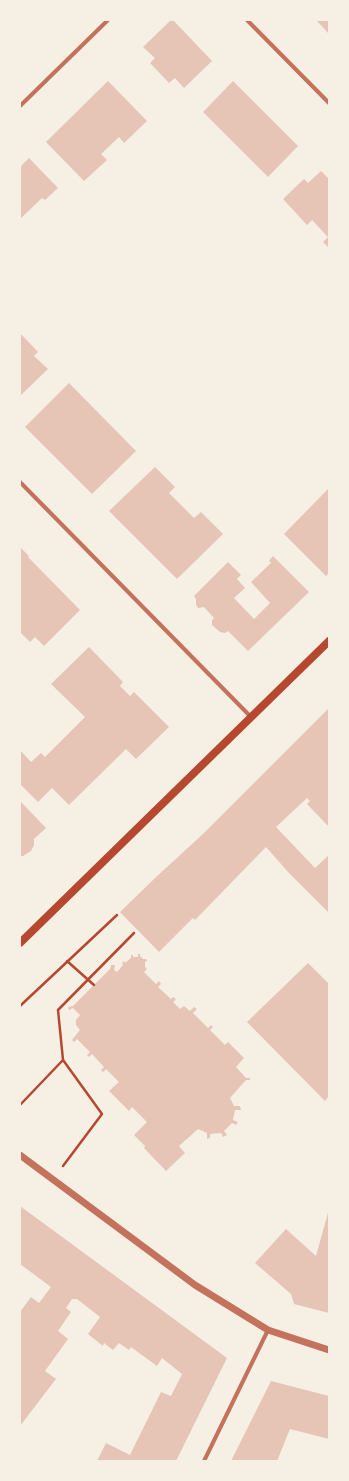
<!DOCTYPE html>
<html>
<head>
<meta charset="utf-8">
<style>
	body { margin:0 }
	#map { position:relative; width:349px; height:1481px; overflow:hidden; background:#f6efe4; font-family:Ubuntu,sans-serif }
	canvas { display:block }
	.frame { position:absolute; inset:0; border:21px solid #f6efe4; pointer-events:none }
</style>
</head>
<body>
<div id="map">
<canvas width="349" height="1481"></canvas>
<div class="frame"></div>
</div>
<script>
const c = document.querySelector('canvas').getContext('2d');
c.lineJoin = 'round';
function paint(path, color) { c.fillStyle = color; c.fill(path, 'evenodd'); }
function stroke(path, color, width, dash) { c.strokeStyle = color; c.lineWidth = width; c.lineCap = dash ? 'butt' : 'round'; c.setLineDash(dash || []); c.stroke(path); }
const building = new Path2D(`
	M171 20H173L212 61 184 88 175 78 169 83 150 63 155 58 143 47Z
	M316 20H329V34Z
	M108 81 147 121 124 143 119 137 101 154 107 160 84 181 46 142Z
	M233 81 298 146 268 177 203 112Z
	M29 158 58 188 45 200 42 198 20 219V167Z
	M321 171 329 179V248L323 242 328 237 312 220 307 225 283 199 304 179 308 183Z
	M20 333 38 352 34 356 48 369 20 396Z
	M69 383 136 451 92 494 25 427Z
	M155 467 175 487 169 493 194 518 201 512 223 534 177 579 109 511Z
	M329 488V573L326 576 284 534Z
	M20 547 29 556 28 557 80 610 44 646 35 637 30 642 20 632Z
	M273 556 309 592 248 651 228 631 225 633 220 632 212 625V620L214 618 204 607 198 608 196 605V599L194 596 228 562 241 575 237 579 245 588 234 598 254 619 270 603 251 582 271 563 269 561Z
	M89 647 123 682 120 686 130 696 134 692 169 727 136 759 126 749 69 805 52 788 38 802 20 784V750L31 762 41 753 45 757 85 717 51 684Z
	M329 708V827L307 804 310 801 307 798 276 827 315 868 329 855V913L288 872 266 847 195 920 193 918 159 952 120 912 154 879 204 833Z
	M20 801 46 828 34 839V845L31 851 23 856H20Z
	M138 954H140V956L143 959H146L147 961 145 962V967L147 969 144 972 156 984 159 981 161 984 158 987 171 999 173 997 176 999 173 1002 180 1009 184 1006 190 1011 194 1007 197 1009 193 1013 208 1028 211 1025 213 1027 210 1030 225 1045 228 1042 244 1058 236 1067 246 1078H250V1080H246L230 1098 234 1106H240L241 1110H235L233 1120 238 1122 236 1125 232 1123 224 1131 227 1135 223 1137 221 1133 210 1134V1138L207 1139V1133L198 1129 179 1146 185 1153 166 1171 144 1148 145 1146 134 1135 147 1122 132 1107 129 1111 109 1091 119 1082 106 1069 103 1072 101 1070 104 1067 92 1054 89 1057 87 1055 90 1052 77 1039 74 1042 72 1040 80 1030 76 1025V1020L80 1015 73 1008 69 1010 68 1007 73 1006 110 969 111 965H115L114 970 117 972 123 965 122 963 124 961 125 963 131 958V955H133V957H138Z
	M308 963 329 984V1096L325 1101 247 1022Z
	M20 1206 227 1358 176 1461H97L106 1443 130 1455 161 1392 171 1396 182 1374 162 1358 157 1366 131 1347 129 1350 119 1343 113 1350 104 1343 103 1346 88 1334 100 1317 77 1299H72L66 1308 71 1312 58 1331 68 1339 45 1371 56 1379 20 1426V1312L31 1297 39 1303 51 1287 20 1264Z
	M329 1209V1313L294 1304 291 1294 255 1263 286 1229 316 1256Z
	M271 1381 329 1396V1439L290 1429 277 1461H231Z`);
const path = new Path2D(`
	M67 961 94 985
	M20 1006 117 915
	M20 1105 63 1060
	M63 1166 102 1114 63 1060 58 1010 134 933`);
const minor = new Path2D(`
	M247 20 329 103
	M20 106 108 20
	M20 482 251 717
	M204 1461 268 1330`);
const tertiary = new Path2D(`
	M20 1155 195 1285 268 1330 329 1350`);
const secondary = new Path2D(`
	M20 943 329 641`);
paint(building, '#e6c5b7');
stroke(path, '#b5482f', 2.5);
stroke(minor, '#c5725c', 4);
stroke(tertiary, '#c5725c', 7);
stroke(secondary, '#b5482f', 8);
</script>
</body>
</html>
